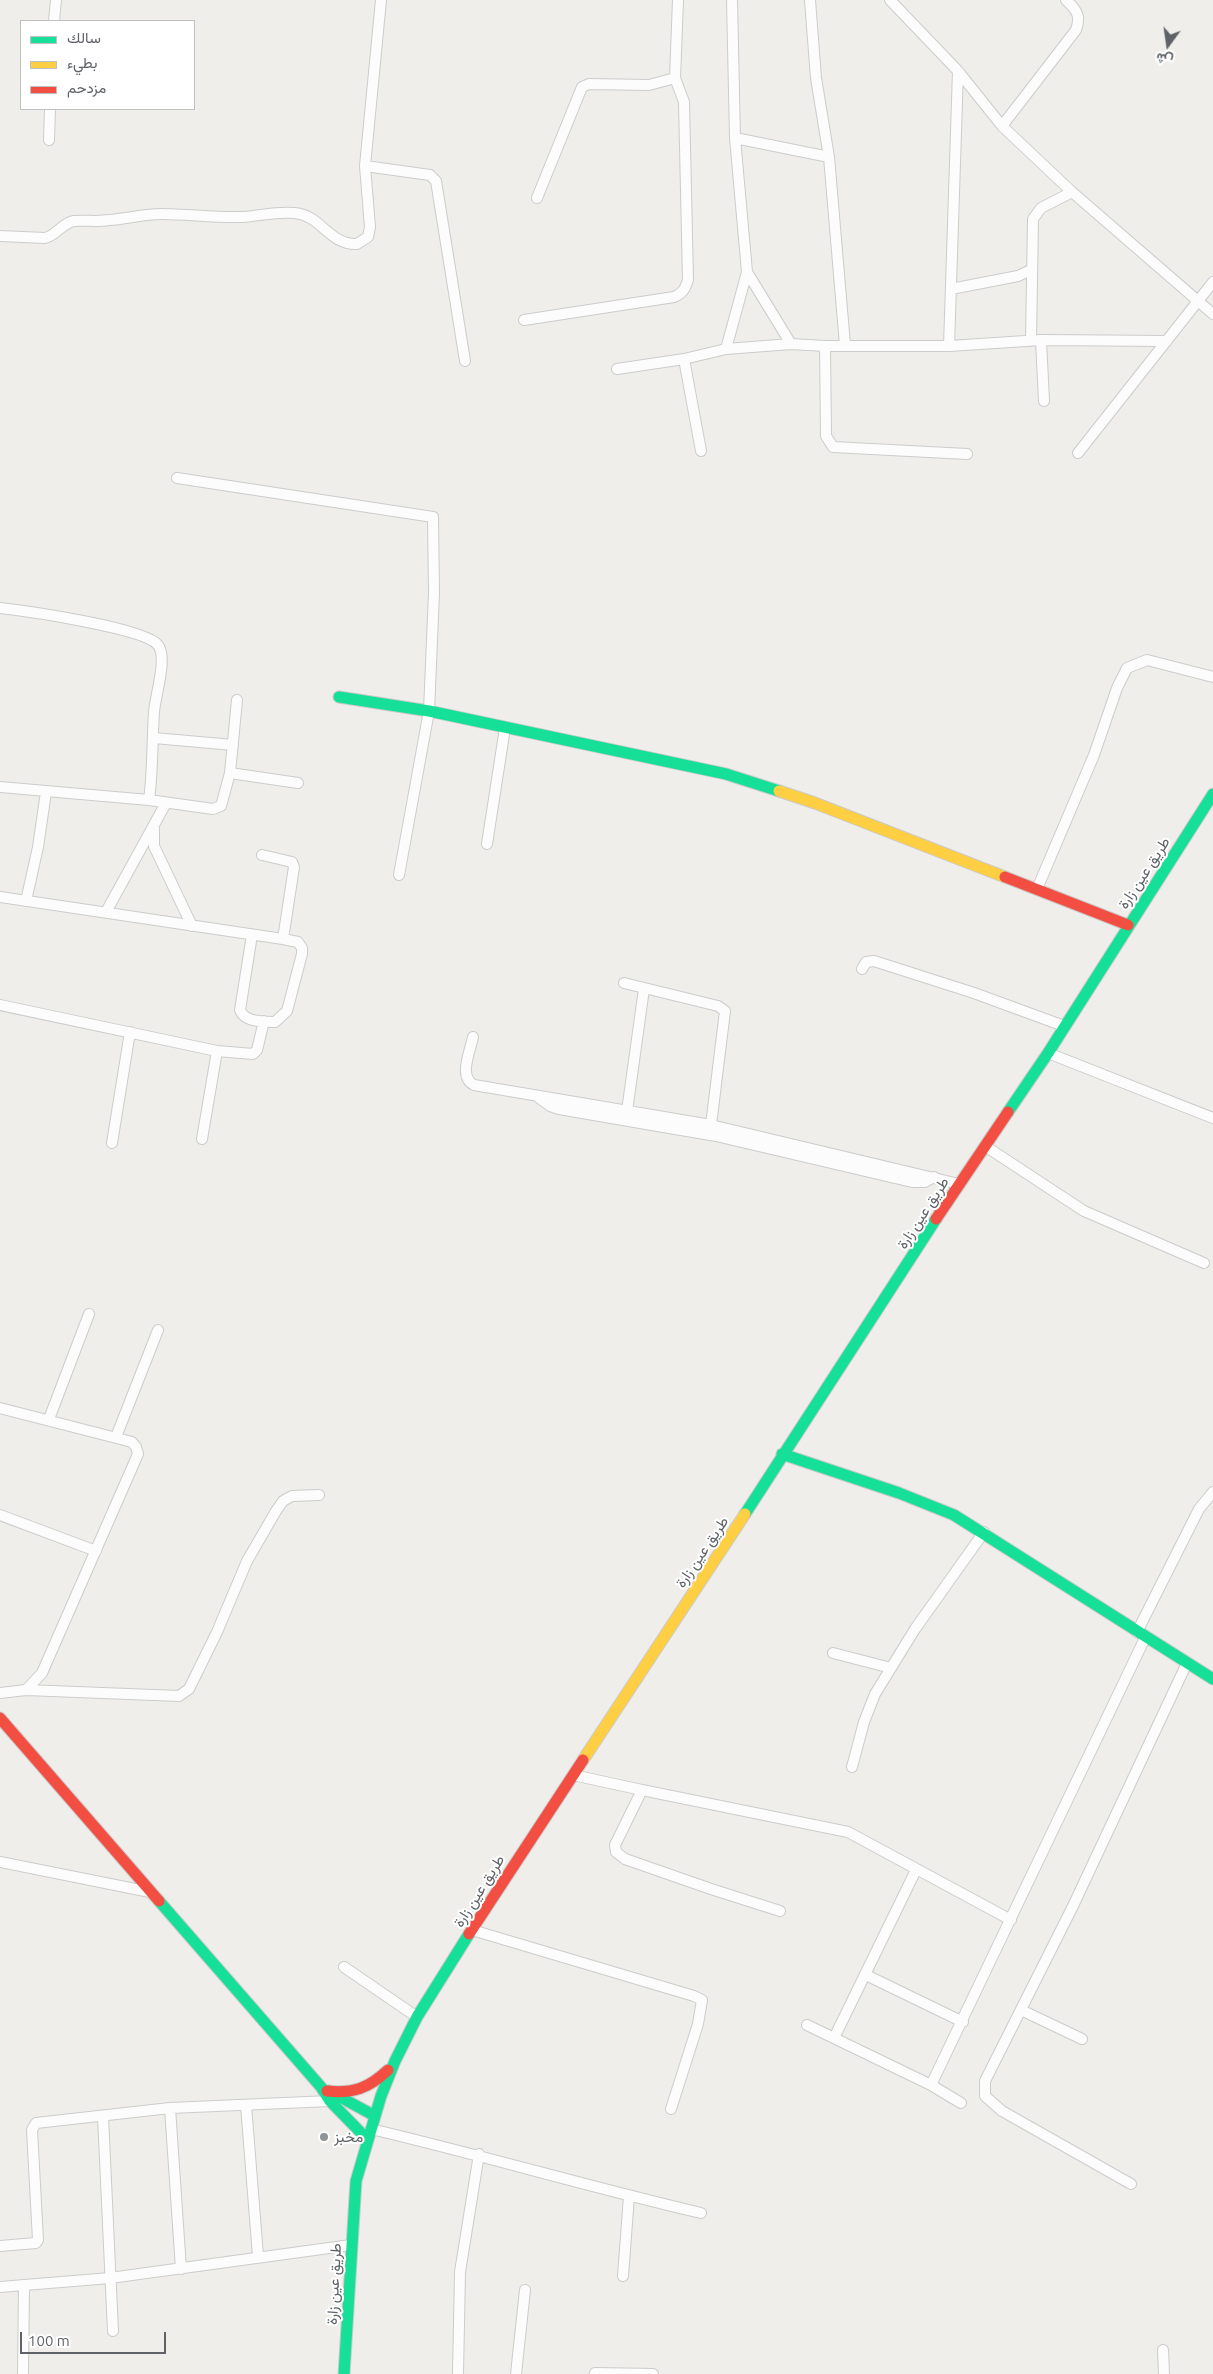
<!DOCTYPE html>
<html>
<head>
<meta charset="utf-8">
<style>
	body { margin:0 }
	#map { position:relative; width:1213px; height:2374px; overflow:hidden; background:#efeeea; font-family:Ubuntu,Vazirmatn,sans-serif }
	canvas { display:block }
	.legend { position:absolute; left:20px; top:20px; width:175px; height:90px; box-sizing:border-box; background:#fff; border:1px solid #bfc1c3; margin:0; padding:6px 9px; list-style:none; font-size:15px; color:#5f6368 }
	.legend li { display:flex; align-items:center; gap:10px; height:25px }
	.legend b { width:25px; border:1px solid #bfc1c3 }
	.north { position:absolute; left:1143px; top:20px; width:50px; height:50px; -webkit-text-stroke:4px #fff; paint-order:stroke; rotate:194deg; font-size:14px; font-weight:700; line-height:20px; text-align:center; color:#5f6368 }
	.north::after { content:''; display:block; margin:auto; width:18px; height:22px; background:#5f6368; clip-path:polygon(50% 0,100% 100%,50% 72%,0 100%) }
	.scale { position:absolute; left:20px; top:2332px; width:146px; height:22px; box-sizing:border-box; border:2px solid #5f6368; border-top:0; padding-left:6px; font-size:15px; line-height:18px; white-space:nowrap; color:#5f6368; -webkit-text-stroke:4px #fff; paint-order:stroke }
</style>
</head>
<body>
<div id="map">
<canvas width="1213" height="2374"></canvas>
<ul class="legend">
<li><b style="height:6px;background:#16e098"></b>سالك</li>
<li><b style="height:6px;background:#ffcf43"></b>بطيء</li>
<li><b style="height:6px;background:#f24e42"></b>مزدحم</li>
</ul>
<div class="north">ش</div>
<div class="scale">100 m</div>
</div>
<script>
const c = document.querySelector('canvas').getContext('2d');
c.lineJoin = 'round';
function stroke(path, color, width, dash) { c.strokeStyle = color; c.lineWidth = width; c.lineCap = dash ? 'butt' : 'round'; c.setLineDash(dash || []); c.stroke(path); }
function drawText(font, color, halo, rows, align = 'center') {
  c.font = font + ' Ubuntu,Vazirmatn,sans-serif'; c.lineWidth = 4; c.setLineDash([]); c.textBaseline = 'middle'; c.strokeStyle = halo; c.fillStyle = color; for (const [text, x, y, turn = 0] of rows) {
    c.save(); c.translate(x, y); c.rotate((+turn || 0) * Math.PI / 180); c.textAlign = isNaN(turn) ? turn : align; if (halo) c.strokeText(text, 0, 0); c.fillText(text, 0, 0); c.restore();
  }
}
const street = new Path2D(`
	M381 0 365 166 430 175 436 181 465 361
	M732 0 735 138 747 272 791 344
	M810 0 816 78 829 157 845 345
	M890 0 958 71 1002 126 1072 192 1213 314
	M54 21 56 0
	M1002 126 1076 30C1081 16 1077 10 1066 0
	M735 138 829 157
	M49 140 50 109
	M537 198 582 87 589 84 649 85 675 78
	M0 236 45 238C57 235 62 223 74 221 86 220 97 222 109 220 126 219 143 214 162 214 188 214 215 218 242 217 260 216 276 211 295 213 321 215 329 245 357 244L368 237 370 227 365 166
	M951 289 1018 276 1031 270
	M524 320 674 297C683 293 685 289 688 280L684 102 675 78 678 0
	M1041 340 1044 401
	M1031 341 1033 219 1041 208 1072 192
	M825 346 826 436 833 447 967 454
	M949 346 958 71
	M726 349 747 272
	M684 359 701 451
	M617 369 684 359 726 349 791 344 825 346H949L1041 340 1167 341
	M1078 453 1213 282
	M177 478 433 517 434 593 429 711 399 875
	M0 608C26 611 145 628 158 645 168 658 155 696 154 712 152 742 153 770 149 800
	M154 738 233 745
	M230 773 298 783
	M0 787 149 800 213 809 221 806 230 773 237 700
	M154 829V846L192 926
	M487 844 505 728
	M262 855 292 862 294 867 283 939
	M1037 889 1094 755 1117 688 1127 668 1147 660 1213 677
	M0 897 283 939 298 942 302 948V954L287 1011 275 1022C263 1021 245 1023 240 1010L252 935
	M26 901 38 847 46 792
	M106 912 166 803
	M862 969 866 962 874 961 974 993 1064 1026
	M624 983 718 1006 725 1011 711 1125
	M0 1005 217 1051 253 1054 257 1050 264 1021
	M473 1037C470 1052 458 1077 474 1085L711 1125 959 1184
	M1048 1053 1213 1118
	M538 1097 550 1106 559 1109 716 1136 912 1182H925L934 1177
	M627 1111 644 989
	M202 1139 217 1051
	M112 1143 130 1032
	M985 1146 1084 1211 1204 1263
	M0 1408 132 1442 136 1447 138 1454 42 1673 26 1690 0 1693
	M49 1419 89 1314
	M116 1437 158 1330
	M0 1515 96 1551
	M1137 1632 1199 1509 1213 1492
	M833 1653 891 1668
	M26 1690 179 1696 189 1689 217 1632 247 1561 276 1511 283 1501 292 1496 319 1495
	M852 1767 864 1722 875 1694 915 1629 984 1532
	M573 1775 642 1790 615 1845 616 1852 625 1859 711 1889 780 1911
	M642 1790 848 1832 1011 1920
	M0 1862 150 1892
	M472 1930 694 1996 702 2000 698 2024 671 2109
	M344 1967 417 2017
	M866 1975 963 2022
	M1021 2010 1082 2039
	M807 2025 931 2085 961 2103
	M834 2038 916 1870
	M931 2085 1145 1638
	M246 2105 258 2256
	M170 2108 181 2269
	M103 2117 113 2331
	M371 2129C481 2155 590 2187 701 2213
	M1131 2184 1002 2111 985 2096V2081L1073 1906 1187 1663
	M0 2246 36 2243 38 2240 32 2130 36 2123 170 2108 330 2101
	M623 2276 629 2196
	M0 2287 110 2278 351 2245
	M1163 2350 1164 2374
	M595 2373 653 2374
	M23 2374 24 2285
	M458 2374 460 2272 479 2154
	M516 2374 525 2290`);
const fast = new Path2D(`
	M339 697 429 711 726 774 779 791
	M1008 1112 1048 1053 1213 794
	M782 1454 899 1493 954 1515 1213 1679
	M745 1514 936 1219
	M159 1901 321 2087 330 2101 368 2140
	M329 2091 375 2116
	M344 2374 356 2181 381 2096 395 2061 417 2017 469 1934`);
const slow = new Path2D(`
	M779 791 815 803 1005 877
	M583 1760 745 1514`);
const jam = new Path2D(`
	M1005 877 1128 925
	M936 1219 1008 1112
	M0 1718 159 1901
	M469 1934 583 1760
	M327 2091C353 2094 369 2088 388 2070`);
const markers = [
	[324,2137,5,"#919496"]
];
const streetNames = [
	["طريق عين زارة",1144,873,-57],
	["طريق عين زارة",923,1213,-57],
	["طريق عين زارة",702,1552,-56],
	["طريق عين زارة",479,1891,-58],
	["طريق عين زارة",334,2284,-87]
];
const poiNames = [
	["مخبز",334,2137]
];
stroke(street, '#cbcccc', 12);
stroke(fast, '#cacacb', 13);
stroke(slow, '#cacacb', 13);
stroke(jam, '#cacacb', 13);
stroke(street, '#fdfcfc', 10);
stroke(fast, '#16e098', 11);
stroke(slow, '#ffcf43', 11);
stroke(jam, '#f24e42', 11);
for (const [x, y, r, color] of markers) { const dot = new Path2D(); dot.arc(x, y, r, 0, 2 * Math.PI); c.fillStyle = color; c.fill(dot); stroke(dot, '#fff', 2); }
drawText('15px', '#5f6368', '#fff', streetNames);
drawText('15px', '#5f6368', '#fff', poiNames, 'left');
</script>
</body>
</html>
